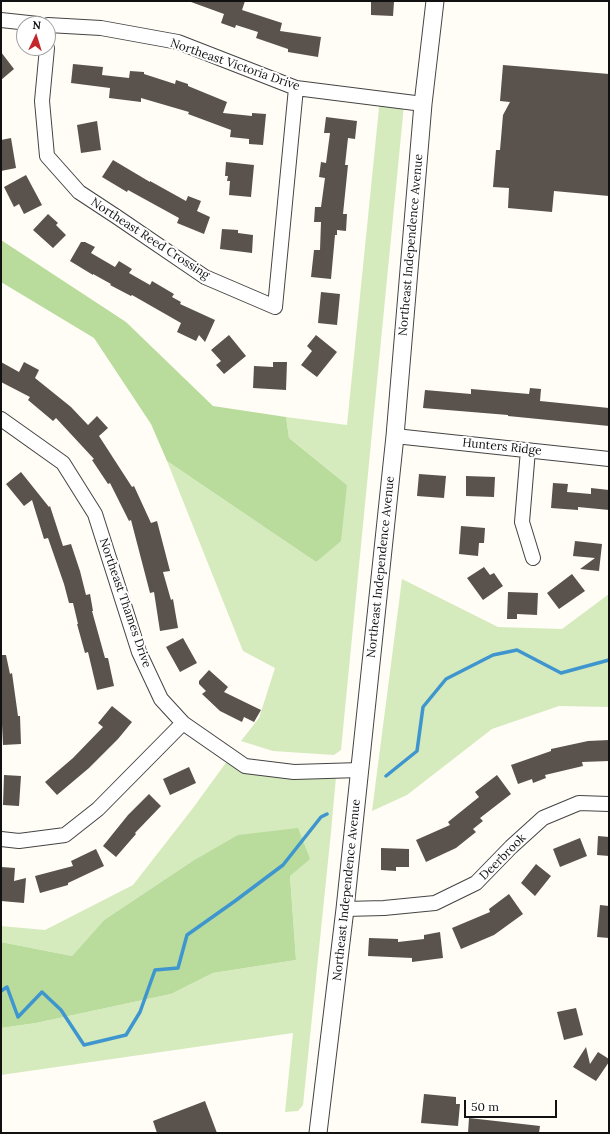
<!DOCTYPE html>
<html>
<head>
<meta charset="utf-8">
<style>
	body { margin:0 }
	#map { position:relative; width:610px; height:1134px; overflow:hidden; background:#fffdf5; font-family:Lora,serif }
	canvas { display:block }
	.frame { position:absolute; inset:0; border:2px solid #111; pointer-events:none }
	.north { position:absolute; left:16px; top:16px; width:40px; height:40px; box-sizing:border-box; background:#fff; border:1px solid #a0a0a0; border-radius:50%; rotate:4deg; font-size:11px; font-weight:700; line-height:16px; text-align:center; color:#111 }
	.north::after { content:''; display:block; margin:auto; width:14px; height:18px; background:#c4262e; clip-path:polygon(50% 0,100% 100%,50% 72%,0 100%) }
	.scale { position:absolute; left:464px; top:1100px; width:93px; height:18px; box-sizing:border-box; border:2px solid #111; border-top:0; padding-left:5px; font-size:12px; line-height:14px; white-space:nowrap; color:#111; -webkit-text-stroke:3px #fff; paint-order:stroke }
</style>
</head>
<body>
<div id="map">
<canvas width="610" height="1134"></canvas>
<div class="frame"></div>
<div class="north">N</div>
<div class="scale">50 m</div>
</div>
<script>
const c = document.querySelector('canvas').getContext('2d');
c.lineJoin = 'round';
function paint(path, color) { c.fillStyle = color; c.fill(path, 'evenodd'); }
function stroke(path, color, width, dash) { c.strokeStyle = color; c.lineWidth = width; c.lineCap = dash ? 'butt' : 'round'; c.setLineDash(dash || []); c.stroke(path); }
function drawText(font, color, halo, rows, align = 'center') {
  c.font = font + ' Lora,serif'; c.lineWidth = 4; c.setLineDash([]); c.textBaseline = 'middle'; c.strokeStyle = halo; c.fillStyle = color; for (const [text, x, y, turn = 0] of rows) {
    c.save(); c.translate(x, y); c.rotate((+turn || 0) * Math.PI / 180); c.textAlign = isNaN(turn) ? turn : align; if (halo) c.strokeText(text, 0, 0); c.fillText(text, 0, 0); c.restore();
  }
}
const green = new Path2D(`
	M380 98 404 105 341 750 334 755 273 751 241 741 259 718 275 668 243 651 167 461 316 562 347 485 289 438 286 417 347 425Z
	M402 579 498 627 562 629 609 594V707L559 706 492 729 407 795 372 811Z
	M230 757 336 777 331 832 303 1105 298 1111 285 1112 293 1033 1 1075V1028L36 1023 171 994 213 973 296 960 290 876 191 862 104 920 72 956 1 942V926L45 930 133 885 193 808Z`);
const forest = new Path2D(`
	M1 240 126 322 213 406 286 417 289 438 347 485 341 541 316 562 167 461 151 424 94 338 1 282Z
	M298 828 310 859 290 876 296 960 213 973 171 994 36 1023 1 1028V942L72 956 104 920 191 862 238 835Z`);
const stream = new Path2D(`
	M386 776 417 751 423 707 446 679 493 655 517 650 561 673 609 660
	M1 991 7 987 18 1017 42 992 61 1010 84 1045 126 1035 140 1012 155 970 178 968 187 935 235 901 283 865 321 817 327 814`);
const building = new Path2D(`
	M191 1H245L242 10 282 23 280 31 321 37 318 57 288 52V49L256 38 258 32 236 25 235 28 221 23 224 14 191 2Z
	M371 1H391V2H394L393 16 371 15Z
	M1 52 14 69 1 80Z
	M73 64 103 67 102 75 129 78 130 71 144 72V74L175 84 176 80 188 84V86L227 102 223 113 252 116V113L266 114 263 145 249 144V139L230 137 231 130 188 114 189 112 141 98V102L109 98 110 88 71 83Z
	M503 65 609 74V196L554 191 552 212 508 208 509 188 493 187 496 150H500L503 115 510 102 500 101Z
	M326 117 357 121 355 139 348 138 345 165H348L343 214H347L346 231 337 230V235H335L331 279 311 277 314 250H320L321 222H314L315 207H321L325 178 319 177 321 162 326 163 330 133H324Z
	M97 121 101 150 81 153 77 125Z
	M11 138 16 168 1 171V140Z
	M113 160 150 182V181L186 201 188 196 201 201 197 211 210 217 204 234 177 223 179 218 128 190 127 192 102 177Z
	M226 162 254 165 251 197 229 195 230 181H227L228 176H225Z
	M26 175 42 205 24 214 19 204 14 207 4 187Z
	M48 214 58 223 56 225 66 235 53 248 33 230Z
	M222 229 238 230V233L253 235 252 253 220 249Z
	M81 242H85L95 247 91 253 115 267 119 261 132 269 129 273 150 285 152 281 174 294 172 297 181 302 180 304 215 320 205 342 199 335 196 341 177 332 181 323 132 295 131 296 110 285 111 284 93 274V275L70 261Z
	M321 292 340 294 337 325 318 323Z
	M229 335 246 356 224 374 216 365 221 361 211 350Z
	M316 335 337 352 317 377 301 365 312 351 307 346Z
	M1 362 19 372 24 362 39 370 35 378 71 407 88 425 97 416 108 428 99 436 132 487 134 486 151 523 157 521 170 571 163 572 171 600 173 599 178 628 160 631 154 592 150 593 131 520 129 521 110 483 108 484 92 460 94 459 56 418 53 421 28 400 30 397 1 382Z
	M273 362H287L286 390 253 388 254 366 273 367Z
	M530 388 541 389 540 401 609 408V426L508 416V415L423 408 425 390 471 394V389L529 394Z
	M21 472 49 507 50 506 63 546 71 544 80 571 86 595 90 594 93 611H92L105 658H108L114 686 97 690 88 652 85 653 77 624H78L73 603H69L64 584 48 538 44 539 32 500 24 506 6 484Z
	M419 474 446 476 444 498 417 496Z
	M466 476 495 477 494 497 466 496Z
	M553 483 568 484 567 492 591 494V488L609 490V510L578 507V510L551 508Z
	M461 526 485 528 484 543H479L478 556 459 554Z
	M575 541 602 544 599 571 580 569 595 558 573 556Z
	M484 567 490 575 494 573 503 586 483 600 467 578Z
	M572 574 585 591 559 609 547 593Z
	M508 592 538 593 537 615 517 614V619H507Z
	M183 638 197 663 180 672 166 647Z
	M1 655H6L10 674 12 673 18 716H20L21 744 3 745 1 704Z
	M209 670 228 687 224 692 261 710 254 722 244 717 242 722 220 711 202 694 206 691 199 684V681Z
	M112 706 132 722 118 739 89 768 57 795 45 782 73 758 103 727 98 723Z
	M609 740V761L582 762 583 766 545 775 546 778 533 783 532 779 518 784 511 765 551 751V749L588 741Z
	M189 767 196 783 170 795 163 779Z
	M4 775 21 776 19 806 3 805Z
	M497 775 511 794 480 818 483 821 473 829 476 832 456 848 426 862 416 840 450 825 448 822 479 797 475 792Z
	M149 794 161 806 135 833 136 834 116 857 103 846 128 815Z
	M598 836 609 837V856L597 855Z
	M580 838 587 856 560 867 553 849Z
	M381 848 409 849V867H396V871L381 870Z
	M96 849 104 866 68 883V885L40 893 35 876 73 866 71 861Z
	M536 864 551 876 535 896 521 883Z
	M1 867 15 868 14 881 26 878 24 903 1 901Z
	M509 894 523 914 494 935 461 949 452 928 490 912 489 909Z
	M600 905 609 906V938L597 937Z
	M440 932 443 958 412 962V958L368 956 369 938 398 939V942L424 939V935Z
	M576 1008 583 1035 564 1040 557 1012Z
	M586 1047 590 1064 598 1052 609 1059V1062L596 1081 573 1067Z
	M424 1094 456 1097V1104H460L458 1126 421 1123Z
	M205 1101 217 1133H157L153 1121Z
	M469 1118 540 1126 539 1133H468Z`);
const minor = new Path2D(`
	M1 20 38 24
	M48 25 101 28 178 42 296 88 423 104
	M47 48 42 101 47 156 79 192 117 217 205 277 275 307 296 88
	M1 419 63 463 95 514 139 652 161 699 183 723 245 766 294 772 360 770
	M395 436 609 459
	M528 450 522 522 533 558
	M1 839 19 841 65 835 98 809 183 723
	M345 909 384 908 435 903 476 883 511 847 543 818 579 803 609 804`);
const tertiary = new Path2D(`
	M318 1133 345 909 395 436 423 104 435 1`);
const streetNames = [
	["Northeast Victoria Drive",235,65,19],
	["Northeast Reed Crossing",150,239,33],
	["Northeast Independence Avenue",411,245,-85],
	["Hunters Ridge",502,447,6],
	["Northeast Independence Avenue",381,567,-84],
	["Northeast Thames Drive",125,603,71],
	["Deerbrook",503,857,-45],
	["Northeast Independence Avenue",347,890,-84]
];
paint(green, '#d5ebbd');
paint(forest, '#b9dc9c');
stroke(stream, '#3f96cf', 3.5);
paint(building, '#5a524d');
stroke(minor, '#444', 16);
stroke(tertiary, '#444', 19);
stroke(minor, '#fff', 14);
stroke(tertiary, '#fff', 17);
drawText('12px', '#111', '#fff', streetNames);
</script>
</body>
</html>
